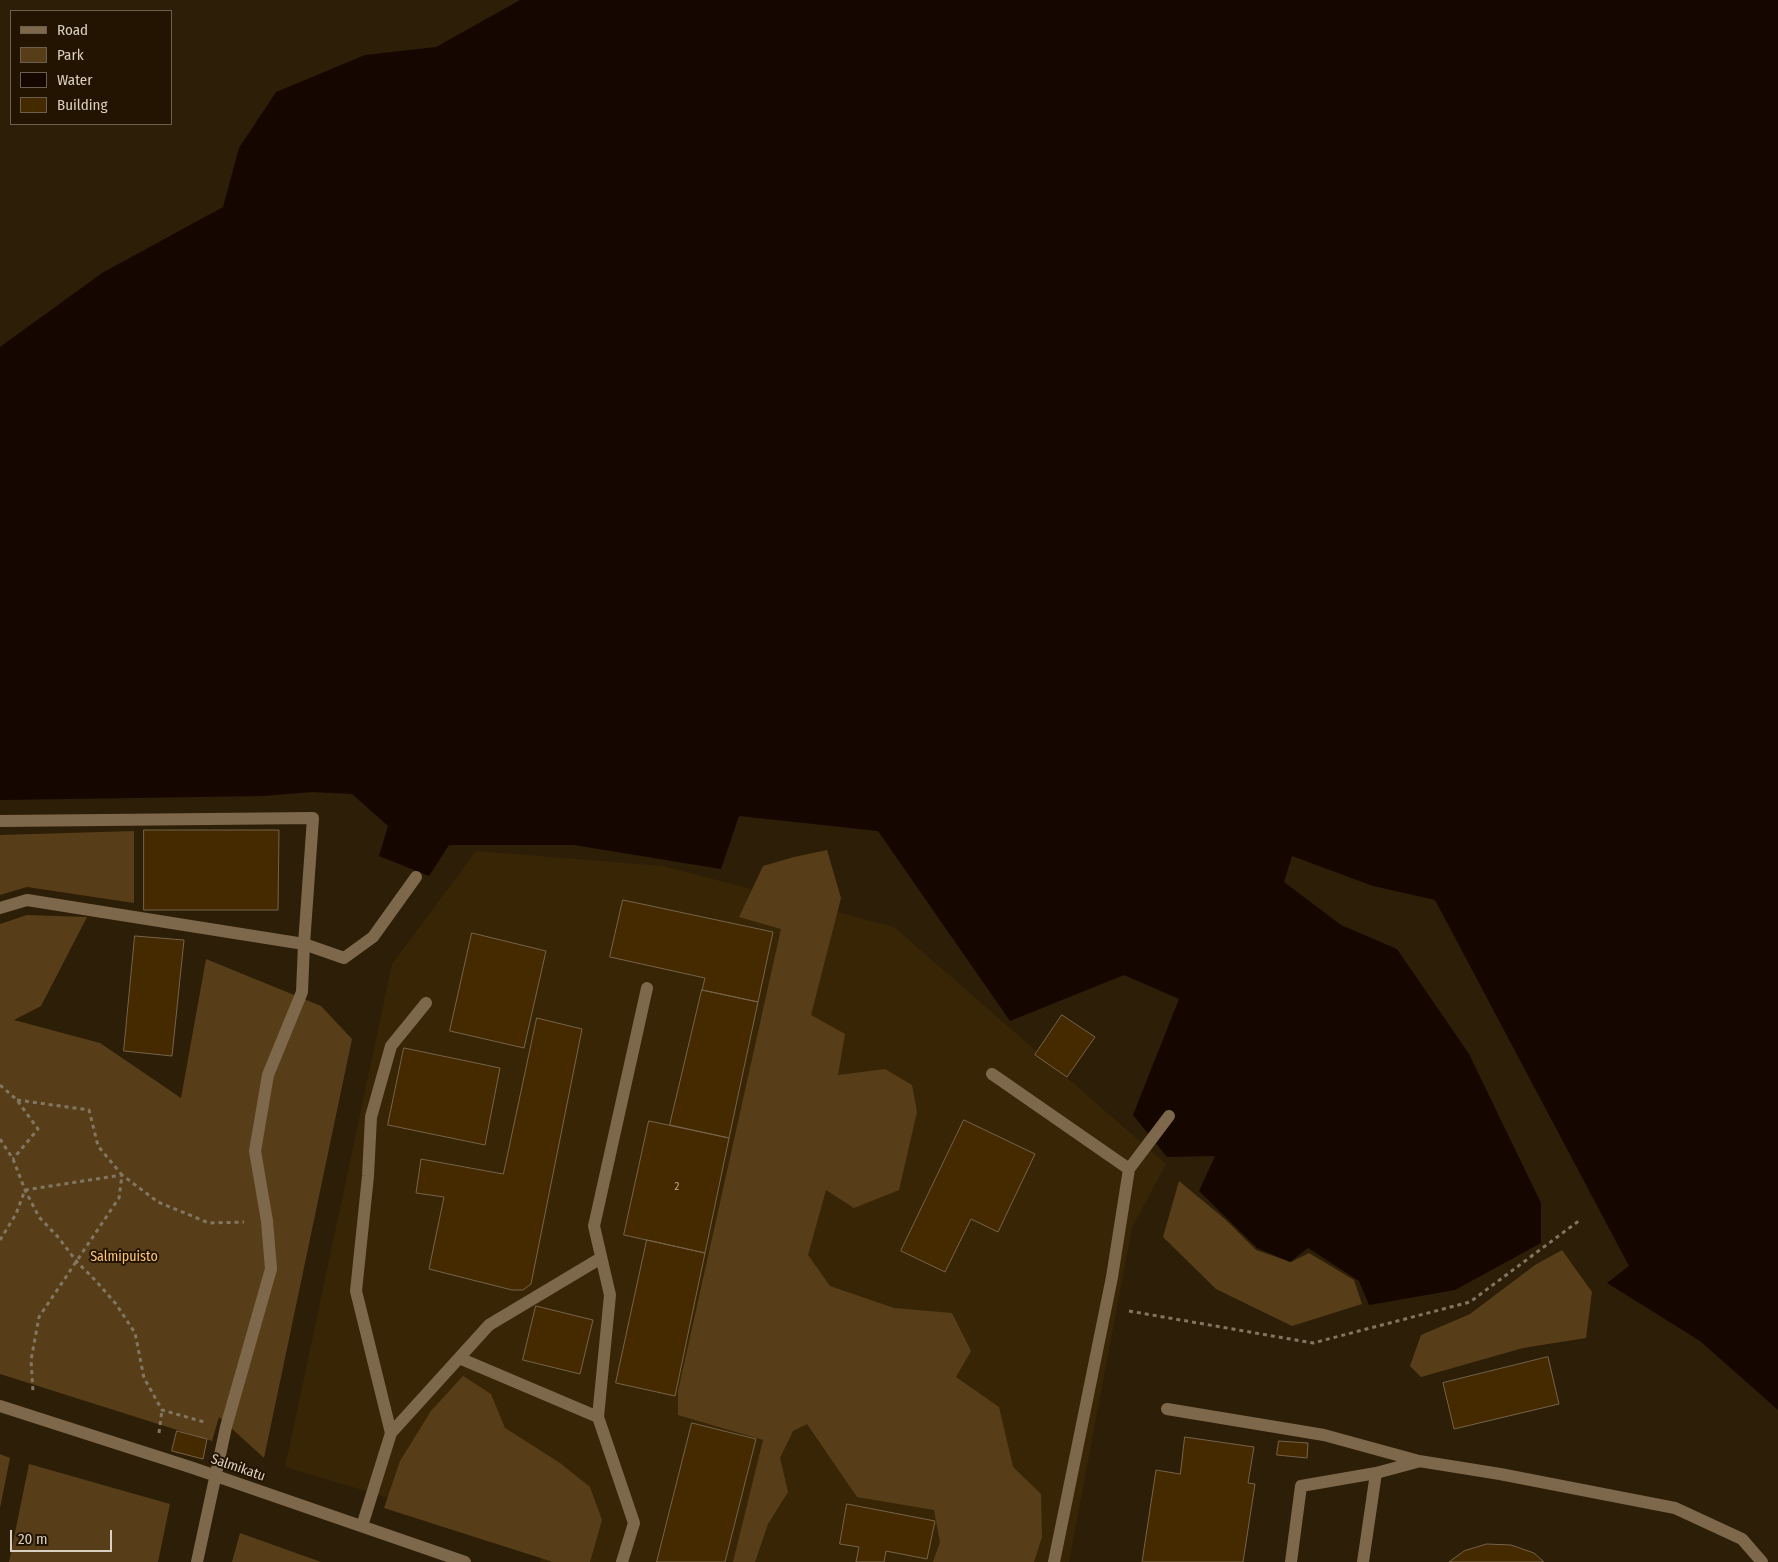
<!DOCTYPE html>
<html>
<head>
<meta charset="utf-8">
<style>
	body { margin:0 }
	#map { position:relative; width:1778px; height:1562px; overflow:hidden; background:#2d1e07; font-family:"Fira Sans Condensed",sans-serif }
	canvas { display:block }
	.legend { position:absolute; left:10px; top:10px; width:162px; height:115px; box-sizing:border-box; background:#231401; border:1px solid #6c5f4e; margin:0; padding:6px 9px; list-style:none; font-size:15px; color:#dad0c2 }
	.legend li { display:flex; align-items:center; gap:10px; height:25px }
	.legend b { width:25px; border:1px solid #6c5f4e }
	.scale { position:absolute; left:10px; top:1530px; width:102px; height:22px; box-sizing:border-box; border:2px solid #dad0c2; border-top:0; padding-left:6px; font-size:15px; line-height:18px; white-space:nowrap; color:#dad0c2; -webkit-text-stroke:4px #231401; paint-order:stroke }
</style>
</head>
<body>
<div id="map">
<canvas width="1778" height="1562"></canvas>
<ul class="legend">
<li><b style="height:6px;background:#7e684b"></b>Road</li>
<li><b style="height:14px;background:#573e19"></b>Park</li>
<li><b style="height:14px;background:#150700"></b>Water</li>
<li><b style="height:14px;background:#452a00"></b>Building</li>
</ul>
<div class="scale">20 m</div>
</div>
<script>
const c = document.querySelector('canvas').getContext('2d');
c.lineJoin = 'round';
function paint(path, color) { c.fillStyle = color; c.fill(path, 'evenodd'); }
function stroke(path, color, width, dash) { c.strokeStyle = color; c.lineWidth = width; c.lineCap = dash ? 'butt' : 'round'; c.setLineDash(dash || []); c.stroke(path); }
function drawText(font, color, halo, rows, align = 'center') {
  c.font = font + ' "Fira Sans Condensed",sans-serif'; c.lineWidth = 4; c.setLineDash([]); c.textBaseline = 'middle'; c.strokeStyle = halo; c.fillStyle = color; for (const [text, x, y, turn = 0] of rows) {
    c.save(); c.translate(x, y); c.rotate((+turn || 0) * Math.PI / 180); c.textAlign = isNaN(turn) ? turn : align; if (halo) c.strokeText(text, 0, 0); c.fillText(text, 0, 0); c.restore();
  }
}
const built = new Path2D(`
	M476 851 664 866 894 927 1166 1164 1132 1228 1069 1562H540L543 1544 285 1467 392 964Z`);
const green = new Path2D(`
	M134 831V903L27 887 0 895V835Z
	M827 850 841 898 811 1015 845 1034 838 1075 885 1069 912 1085 917 1112 899 1190 854 1208 826 1190 808 1255 830 1286 894 1308 952 1313 971 1351 956 1377 999 1407 1013 1467 1041 1494 1042 1537 1034 1562H933L940 1542 934 1510 857 1497 807 1424 793 1431 780 1458 788 1492 768 1524 755 1562H733L763 1440 678 1415V1391L781 929 739 917 763 866 794 857Z
	M27 915 87 917 41 1006 14 1020 100 1043 181 1098 206 959 321 1006 352 1039 264 1458 219 1417 212 1441 0 1374V924Z
	M1179 1181 1226 1220 1256 1250 1291 1262 1309 1253 1354 1280 1362 1304 1292 1326 1216 1289 1163 1237Z
	M1562 1250 1592 1292 1586 1338 1523 1348 1421 1377 1410 1366 1421 1335 1470 1314 1535 1265Z
	M463 1376 491 1394 505 1428 560 1463 590 1487 602 1520 590 1562H553L384 1508 400 1461 431 1411Z
	M0 1454 10 1458 0 1508Z
	M29 1464 170 1504 158 1562H9Z
	M240 1533 321 1562H232Z`);
const water = new Path2D(`
	M520 0H1778V1410L1700 1341 1607 1283 1629 1266 1435 900 1373 886 1292 856 1284 882 1341 925 1397 949 1469 1054 1541 1203V1243L1455 1290 1369 1305 1359 1281 1308 1248 1290 1262 1257 1248 1199 1191 1215 1156 1167 1157 1133 1115 1179 999 1124 975 1010 1021 878 831 739 816 721 869 574 845H449L429 876 379 856 388 826 352 794 312 792 263 796 0 800V347L102 273 223 207 239 148 276 92 365 55 436 47Z`);
const building = new Path2D(`
	M144 830H279L278 910H144Z
	M623 900 773 932 758 1002 702 990 705 978 610 957Z
	M472 933 546 951 524 1048 450 1031Z
	M135 936 184 940 172 1056 124 1051Z
	M702 990 758 1002 729 1138 670 1125Z
	M1062 1015 1095 1037 1067 1077 1035 1055Z
	M537 1018 582 1029 531 1284 523 1290H512L429 1269 444 1197 416 1193 421 1159 503 1174Z
	M404 1048 500 1068 485 1145 388 1125Z
	M964 1120 1035 1154 998 1232 971 1219 945 1272 901 1251Z
	M649 1121 729 1138 705 1253 624 1235Z
	M647 1240 705 1253 675 1396 616 1383Z
	M536 1306 593 1320 580 1374 523 1360Z
	M1548 1357 1559 1404 1454 1429 1443 1383Z
	M692 1423 756 1439 725 1562H657Z
	M177 1431 207 1439 203 1459 172 1451Z
	M1185 1437 1254 1447 1248 1483 1255 1484 1243 1562H1142L1156 1470 1180 1474Z
	M1279 1441 1308 1443 1307 1458 1277 1455Z
	M847 1504 935 1521 927 1559 886 1551 884 1562H856L859 1547 840 1544Z
	M1487 1544 1511 1545 1534 1553 1544 1562H1449L1464 1551Z`);
const path = new Path2D(`
	M0 1085 17 1100 38 1129 13 1159
	M17 1100 89 1110 98 1146 122 1175 119 1198 39 1317 31 1360 33 1392
	M0 1139 13 1159 25 1190 39 1217 58 1237 77 1262 95 1280 116 1304 135 1333 144 1378 162 1410 204 1422
	M0 1240 16 1214 25 1190 122 1175 158 1202 209 1223 244 1222
	M1129 1311 1313 1343 1470 1302 1580 1220
	M159 1433 162 1410`);
const minor = new Path2D(`
	M0 821 313 818 304 944 344 958 373 937 416 877
	M0 908 27 900 304 944 302 992 268 1075 255 1151 267 1221 271 1269 226 1427 197 1562
	M992 1074 1129 1169
	M459 1358 598 1417
	M0 1406 193 1468 465 1562
	M1167 1409 1324 1435 1419 1461 1500 1474 1675 1508 1742 1539 1762 1562
	M391 1433 356 1291 368 1176 371 1117 391 1046 426 1003
	M362 1526 391 1433 489 1325 601 1258
	M622 1562 634 1523 598 1417 610 1295 594 1226 647 988
	M1054 1562 1112 1277 1129 1169 1169 1116
	M1291 1562 1301 1486 1376 1473 1417 1462
	M1363 1562 1376 1473`);
const numberNames = [
	["2",677,1187]
];
const parkNames = [
	["Salmipuisto",124,1257]
];
const streetNames = [
	["Salmikatu",238,1468,19]
];
paint(built, '#382506');
paint(green, '#573e19');
paint(water, '#150700');
paint(building, '#452a00');
stroke(building, '#75634b', 1);
stroke(path, '#827663', 3, [4, 4]);
stroke(minor, '#7e684b', 12);
drawText('11px', '#b5a692', null, numberNames);
drawText('14px', '#fdc678', '#231401', parkNames);
drawText('14px', '#dad0c2', '#231401', streetNames);
</script>
</body>
</html>
